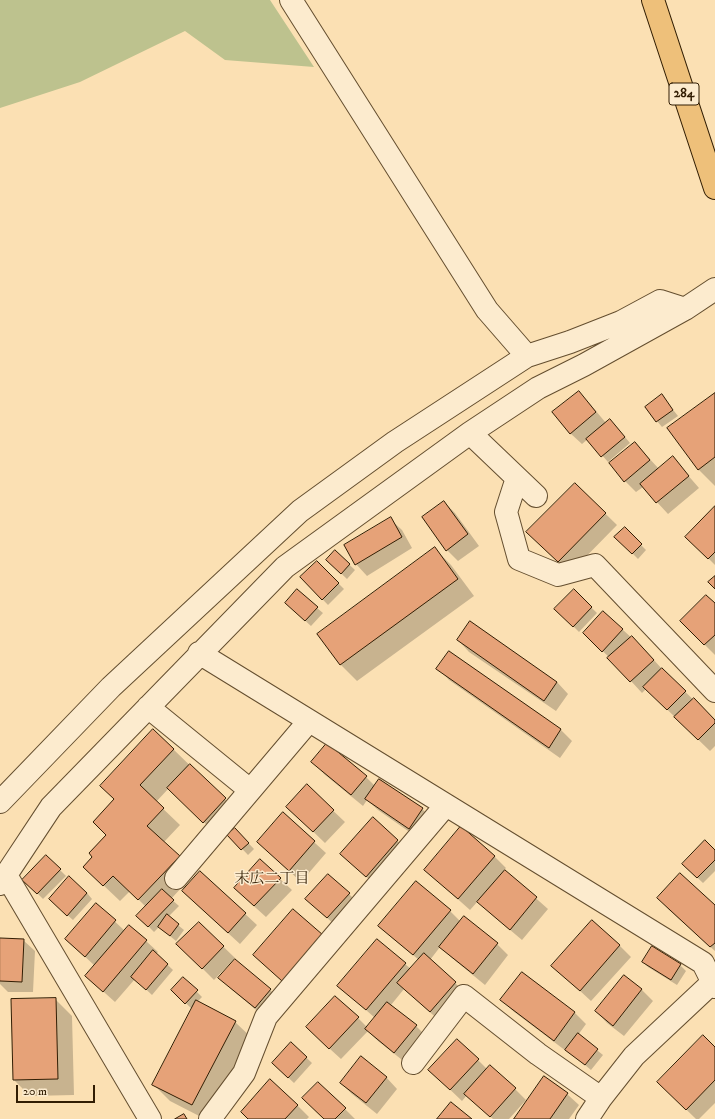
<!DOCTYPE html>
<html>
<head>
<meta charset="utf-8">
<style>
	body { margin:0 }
	#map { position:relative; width:715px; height:1119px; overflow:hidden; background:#fbe0b3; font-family:"IM FELL DW Pica",serif }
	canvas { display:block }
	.scale { position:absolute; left:16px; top:1085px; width:79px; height:18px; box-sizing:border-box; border:2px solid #311d03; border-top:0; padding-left:5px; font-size:12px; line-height:14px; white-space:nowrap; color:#311d03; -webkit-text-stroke:3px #fcebce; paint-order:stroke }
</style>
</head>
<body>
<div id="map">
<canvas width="715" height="1119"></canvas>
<div class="scale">20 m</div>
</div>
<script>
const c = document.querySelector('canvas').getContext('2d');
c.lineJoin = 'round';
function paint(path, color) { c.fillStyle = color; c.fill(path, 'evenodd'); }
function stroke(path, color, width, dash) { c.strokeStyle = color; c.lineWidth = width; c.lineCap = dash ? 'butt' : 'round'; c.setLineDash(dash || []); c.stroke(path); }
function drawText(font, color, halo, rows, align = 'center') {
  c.font = font + ' "IM FELL DW Pica","Noto Serif JP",serif'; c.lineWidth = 3; c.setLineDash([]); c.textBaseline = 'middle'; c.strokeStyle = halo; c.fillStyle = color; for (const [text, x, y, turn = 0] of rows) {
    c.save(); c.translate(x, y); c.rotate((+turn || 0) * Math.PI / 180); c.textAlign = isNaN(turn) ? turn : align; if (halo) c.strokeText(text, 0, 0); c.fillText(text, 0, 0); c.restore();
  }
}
const green = new Path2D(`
	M0 0H270L314 67 225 60 185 31 80 82 0 108Z`);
const shadow = new Path2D(`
	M578 393 590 404 606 423 615 425 630 443 608 462 588 439 582 444 570 433Z
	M715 395V486L698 469Z
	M662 396 678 416 662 427 657 421Z
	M635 443 659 469 673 458 699 488 668 514 643 487 636 492 625 481Z
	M575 484 617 525 570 573 539 543Z
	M444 502 455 513 479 546 458 561 447 550Z
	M715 508V565L687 537Z
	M390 519 402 530 412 548 367 576 356 564Z
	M625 529 646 550 638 559 616 537Z
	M435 549 451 565 474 596 357 681 341 665 318 634Z
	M335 551 355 570 347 579 327 560Z
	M317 562 344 589 328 605 301 577Z
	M574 591 597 613 579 632 556 609Z
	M715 605V655L681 621Z
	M291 608H317L323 613 311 626Z
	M603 612 643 648 662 669 715 721V746L710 751 646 689 642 693 609 657 595 644Z
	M458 640 557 682 568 694 556 711 469 652Z
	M449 652 561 730 572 741 560 758 449 680 438 668Z
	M173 749 236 810 215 833 169 788 156 802 180 825 164 842 195 873 171 899 179 906 168 917 184 930 176 941 159 927 154 932 138 916 146 907 130 891 120 901 101 883 93 857 107 835 94 822Z
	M313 762 366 777 375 786 422 809 434 820 421 840 378 810 367 800 363 806 324 774Z
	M307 786 345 822 325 843 299 818Z
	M283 814 326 853 301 882 258 842Z
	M373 818 409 852 378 887 353 865Z
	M235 829 254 849 248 855 229 835Z
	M715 851V871L703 883 683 864Z
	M46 856 66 876 43 899 24 880Z
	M494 856 506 868 504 870 548 909 522 940 490 913 478 901 470 910 425 870Z
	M200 872 257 925 240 944 195 903Z
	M280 879 292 890 266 917 246 899Z
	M87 893 92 899 73 920 56 905Z
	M349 894 360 905 339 929 307 899Z
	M658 898 715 906V951L669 910Z
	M96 904 125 931 146 941 158 952 156 954 173 970 152 995 135 979 115 1002 86 976 95 966 66 939Z
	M450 911 461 922 464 918 497 944 508 955 485 985 452 958 440 947 430 960 467 994 442 1023 404 989 391 1005 416 1026 427 1037 406 1063 378 1041 368 1031 341 1059 319 1039 358 1018 368 1028 375 1018 339 986 405 964 411 969 419 960 391 937 380 926Z
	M199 923 235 958 214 980 178 944Z
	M0 939 23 940 35 951 33 992H8L0 984Z
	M619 945 631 957 591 1001 553 966Z
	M652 947 680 965 686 971 677 985 648 967 643 962Z
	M522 973 575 1013 586 1024 578 1035 603 1055 591 1070 567 1050 566 1051 513 1011 502 1000Z
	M624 976 642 990 653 1001 624 1036 607 1023 596 1011Z
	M183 978 202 997 197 1002 235 1022 252 1038 205 1119 170 1101 153 1084 192 1009 172 990Z
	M220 978 270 990 282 1001 267 1019 231 989Z
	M55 999 72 1016 74 1095 30 1096 14 1080Z
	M291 1043 312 1063 294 1083 278 1068Z
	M715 1049V1103L699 1119H696L658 1082Z
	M478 1060 487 1069 515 1089 526 1100 509 1119H493L467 1095 462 1101 441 1081Z
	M386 1077 397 1089 377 1114 352 1094 341 1083Z
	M544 1077 567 1094 579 1105 569 1119H515Z
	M318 1083 345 1109 355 1119H325Z
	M297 1105 309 1117 307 1119H249Z`);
const building = new Path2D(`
	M579 391 596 412 570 434 552 412Z
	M715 393V457L698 470 667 428Z
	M662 394 673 410 656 422 645 407Z
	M610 419 625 437 601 457 586 439Z
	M635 442 650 460 624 482 609 463Z
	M673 456 689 476 656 503 640 484Z
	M575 483 606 513 558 562 526 532Z
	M444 501 468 534 446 551 422 517Z
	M715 506V552L708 559 685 537Z
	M391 517 402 537 355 565 344 545Z
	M625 527 642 544 632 554 614 537Z
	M435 547 458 579 340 665 317 634Z
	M335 550 350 564 341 574 326 560Z
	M317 561 339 583 322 600 300 577Z
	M715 576V589L708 582Z
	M297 589 318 607 305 621 285 603Z
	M574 589 592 607 573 627 554 609Z
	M706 595 715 603V635L704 645 680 621Z
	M603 611 623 629 602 652 583 633Z
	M470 621 557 682 544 701 457 640Z
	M632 636 654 660 630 682 607 658Z
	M449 651 561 729 549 748 436 669Z
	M662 668 686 691 667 710 643 687Z
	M694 698 715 720V723L698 740 674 717Z
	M153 729 174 749 140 785 164 808 147 826 180 856 138 900 113 876 103 886 83 867 92 857 89 853 106 835 93 822 114 799 100 786Z
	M327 743 367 776 351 795 311 762Z
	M190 764 226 798 203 823 167 788Z
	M379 779 423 808 409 829 365 799Z
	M307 784 334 810 313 832 286 807Z
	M283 812 315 841 289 871 257 842Z
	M373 817 398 840 366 877 340 854Z
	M461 826 495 856 458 899 424 870Z
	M235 828 249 843 241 850 227 835Z
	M705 840 715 850V860L697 878 682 864Z
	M46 855 61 869 37 894 22 880Z
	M260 859 281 878 254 906 234 888Z
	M505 870 537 897 510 930 477 902Z
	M200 871 246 913 228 933 182 891Z
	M680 873 715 905V943L710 947 657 898Z
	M328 874 350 893 327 918 305 899Z
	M69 876 87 893 67 916 49 899Z
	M416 881 451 910 413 955 378 926Z
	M162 889 174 900 148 927 136 916Z
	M96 903 116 920 85 957 65 939Z
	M293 909 323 935 282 981 253 955Z
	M167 914 179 924 170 936 158 927Z
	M464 916 498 943 473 974 439 947Z
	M592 920 620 945 580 991 551 966Z
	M199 922 224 946 202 969 176 944Z
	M129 925 147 940 103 992 85 976Z
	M0 938 24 939 22 982 0 981Z
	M377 939 406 963 366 1010 337 986Z
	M652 946 681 964 671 980 642 962Z
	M153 950 168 964 146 990 131 977Z
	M424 953 456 982 430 1012 397 983Z
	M235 959 271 989 255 1008 218 978Z
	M522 972 575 1012 554 1041 500 1000Z
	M624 975 642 989 613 1026 595 1011Z
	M183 977 198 990 185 1004 171 990Z
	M335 996 359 1017 329 1049 306 1027Z
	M56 998 58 1079 13 1080 11 999Z
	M196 1000 236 1021 192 1105 152 1085Z
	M387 1002 417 1025 394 1053 365 1029Z
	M578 1033 598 1049 585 1065 565 1050Z
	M703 1035 715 1047V1080L686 1110 657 1082Z
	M457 1039 479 1059 450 1090 428 1070Z
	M291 1042 307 1057 288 1078 272 1063Z
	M361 1056 387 1077 366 1103 340 1083Z
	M490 1065 516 1088 490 1117 464 1094Z
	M544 1076 568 1093 550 1119H514Z
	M270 1079 298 1105 285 1119H248L241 1112Z
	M318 1082 346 1108 335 1119H324L302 1098Z
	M451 1102 472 1119H437Z
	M184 1114 187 1119H175Z`);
const minor = new Path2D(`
	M291 0 487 310 527 356
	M470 433 536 496
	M517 478 506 512 519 559 558 575 595 565 715 691
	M199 653 703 963 715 987
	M148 707 250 790
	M0 802 111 687 300 511 395 442 527 356 570 342 621 322 660 301 685 309
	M6 875 150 1119
	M176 878 309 721
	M0 884 51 807 285 567 470 433 538 388 584 365 685 309 715 289
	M413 1063 464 996 538 1054 601 1098
	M210 1119 244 1073 266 1017 446 805
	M587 1119 601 1098 634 1056 715 980`);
const highway = new Path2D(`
	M653 0 715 188`);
const shields = [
	[684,94,30]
];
const shieldNames = [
	["284",684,94]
];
const neighbourhoodNames = [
	["末広二丁目",272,880]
];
paint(green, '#bdc28e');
paint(shadow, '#0003');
paint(building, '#e6a278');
stroke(building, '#311d03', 1);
stroke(minor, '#644e2f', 24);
stroke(highway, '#311d03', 24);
stroke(minor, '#fcebce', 22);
stroke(highway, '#eec07a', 22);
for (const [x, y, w] of shields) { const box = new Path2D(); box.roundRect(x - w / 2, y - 11, w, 22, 3); c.fillStyle = '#fcebce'; c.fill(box); stroke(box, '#311d03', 1); }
drawText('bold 13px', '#311d03', null, shieldNames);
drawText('15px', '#311d03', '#fcebce', neighbourhoodNames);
</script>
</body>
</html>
